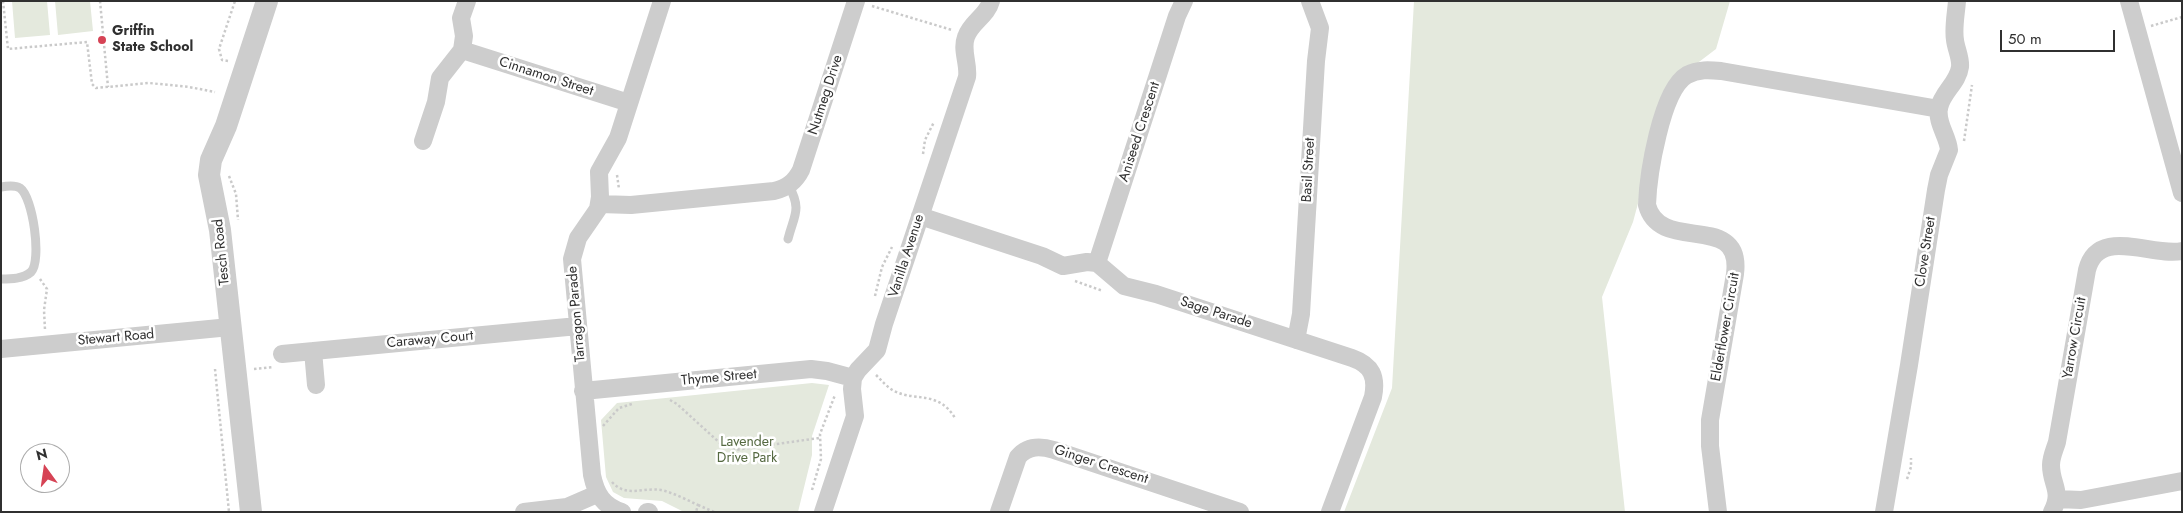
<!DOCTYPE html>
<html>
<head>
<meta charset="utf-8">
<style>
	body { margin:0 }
	#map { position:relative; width:2183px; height:513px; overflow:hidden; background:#fff; font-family:Jost,sans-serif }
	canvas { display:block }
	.frame { position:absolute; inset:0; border:2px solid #303030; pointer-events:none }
	.north { position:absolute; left:20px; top:443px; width:50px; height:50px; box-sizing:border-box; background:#fff; border:1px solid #acacac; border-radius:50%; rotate:346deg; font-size:14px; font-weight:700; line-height:20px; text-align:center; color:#303030 }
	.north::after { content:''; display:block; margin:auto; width:18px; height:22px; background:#d64355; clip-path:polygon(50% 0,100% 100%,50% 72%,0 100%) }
	.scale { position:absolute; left:2000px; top:30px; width:115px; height:22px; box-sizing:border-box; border:2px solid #303030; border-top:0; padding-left:6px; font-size:15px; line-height:18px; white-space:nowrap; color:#303030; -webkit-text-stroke:4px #fff; paint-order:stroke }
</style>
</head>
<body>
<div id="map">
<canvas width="2183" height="513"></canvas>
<div class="frame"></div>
<div class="north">N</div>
<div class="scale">50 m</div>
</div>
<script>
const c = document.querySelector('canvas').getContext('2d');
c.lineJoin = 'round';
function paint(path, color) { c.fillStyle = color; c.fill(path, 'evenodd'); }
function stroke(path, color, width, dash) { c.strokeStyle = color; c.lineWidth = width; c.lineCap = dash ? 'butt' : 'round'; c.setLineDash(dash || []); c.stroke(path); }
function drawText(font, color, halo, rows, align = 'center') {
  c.font = font + ' Jost,sans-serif'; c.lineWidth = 5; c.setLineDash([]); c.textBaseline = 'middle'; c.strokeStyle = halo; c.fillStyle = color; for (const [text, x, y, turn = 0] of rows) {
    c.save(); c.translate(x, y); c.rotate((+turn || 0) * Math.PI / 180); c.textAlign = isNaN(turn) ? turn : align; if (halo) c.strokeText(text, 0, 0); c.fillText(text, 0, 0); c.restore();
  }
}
const green = new Path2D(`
	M12 1H47L50 35 15 38Z
	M55 1H90L93 31 58 35Z
	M1414 1H1730L1716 49 1670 84 1633 222 1602 297 1625 512H1344L1392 388Z
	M812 383 829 385 812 436V455L798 512H684L662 501 624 498 613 492 606 477 601 420 617 403Z`);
const path = new Path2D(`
	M3 1 8 49 87 42 92 84 96 88 149 83 189 87 215 92
	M100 1 108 87
	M872 6 952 30
	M2151 26 2182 17
	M228 61 222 60 219 49 235 1
	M1964 141 1972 85
	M923 154 925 140 934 122
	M617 175 619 189
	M229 176 236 194 238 220
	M40 279 47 289 44 310 45 330
	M1075 281 1103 291
	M875 296 882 267 892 247
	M215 369 229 512
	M254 369 273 367
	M876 375C882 381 887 387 894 391 916 402 938 390 955 418
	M670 400 677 404 721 444 735 450 819 438
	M603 426 619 408 632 404
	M1907 479 1911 467V458
	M612 482C626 498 644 487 661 490 674 493 687 500 698 505L696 512
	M812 490 821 459 820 434 835 395
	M698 505 714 512`);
const service = new Path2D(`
	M1 187C7 186 15 185 20 188 33 197 42 261 31 272 23 279 11 279 1 279
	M788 239C794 215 802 210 789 186`);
const minor = new Path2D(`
	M2129 1 2182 193
	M462 50 629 103
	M423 141 436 102 440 78 462 50 464 36 461 18 467 1
	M600 204 631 205 774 191C787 188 795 182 801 170L856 1
	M920 216 1042 256 1063 266 1087 262 1097 263 1124 286 1156 294 1352 358C1372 365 1377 377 1373 397L1330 512
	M1097 263 1177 16 1184 1
	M1296 340 1301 314 1316 61 1320 28 1310 1
	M1 349 230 327
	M313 351 316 385
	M282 354 578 326
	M583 391 811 369 827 371 853 378
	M2057 499 2081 500 2182 481
	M524 512 567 507 597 494
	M622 512C603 506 596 494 592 475L572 259 578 238 598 209 600 197 599 172 618 138 662 1
	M647 512H649
	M823 512 855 416 852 389 853 378 858 370 877 350 884 324 967 77C969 64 961 50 966 37 971 22 987 16 991 1
	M999 512 1018 457C1028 445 1041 446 1054 450L1240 512
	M1718 512 1710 446V420L1735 274C1743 210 1660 255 1647 205 1648 176 1661 90 1687 75 1698 69 1710 70 1721 71L1939 109
	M1884 512 1909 365 1936 190 1939 175 1949 150C1948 136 1936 123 1939 108 1942 92 1958 83 1960 67 1961 58 1956 49 1955 40 1953 28 1956 14 1957 1
	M2052 512C2063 491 2051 485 2051 465 2051 457 2055 449 2057 442L2087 270C2098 226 2151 257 2182 251`);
const tertiary = new Path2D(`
	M251 512 220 230 209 175 211 160 226 126 267 1`);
const markers = [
	[102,40,5,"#d64355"]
];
const poiNames = [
	["Griffin",112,32],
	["State School",112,48]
];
const streetNames = [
	["Cinnamon Street",546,77,18],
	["Nutmeg Drive",826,95,-72],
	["Aniseed Crescent",1140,132,-72],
	["Basil Street",1309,170,-87],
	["Tesch Road",222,252,-96],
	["Clove Street",1926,252,-81],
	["Vanilla Avenue",907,256,-72],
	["Sage Parade",1216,313,18],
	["Tarragon Parade",577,314,-95],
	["Elderflower Circuit",1726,327,-80],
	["Stewart Road",116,338,-5],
	["Yarrow Circuit",2075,338,-80],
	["Caraway Court",430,340,-5],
	["Thyme Street",719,378,-5],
	["Ginger Crescent",1101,465,18]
];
const parkNames = [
	["Lavender",747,443],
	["Drive Park",747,459]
];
paint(green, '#e4e9dd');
stroke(path, '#cacaca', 2.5, [2.5, 2.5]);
stroke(service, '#cdcdcd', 9);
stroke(minor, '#cdcdcd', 18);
stroke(tertiary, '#cdcdcd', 22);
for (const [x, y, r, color] of markers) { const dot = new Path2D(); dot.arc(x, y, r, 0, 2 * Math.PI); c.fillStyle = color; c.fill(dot); stroke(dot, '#fff', 2); }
drawText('bold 14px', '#303030', '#fff', poiNames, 'left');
drawText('14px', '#303030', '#fff', streetNames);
drawText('14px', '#556941', '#fff', parkNames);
</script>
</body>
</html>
